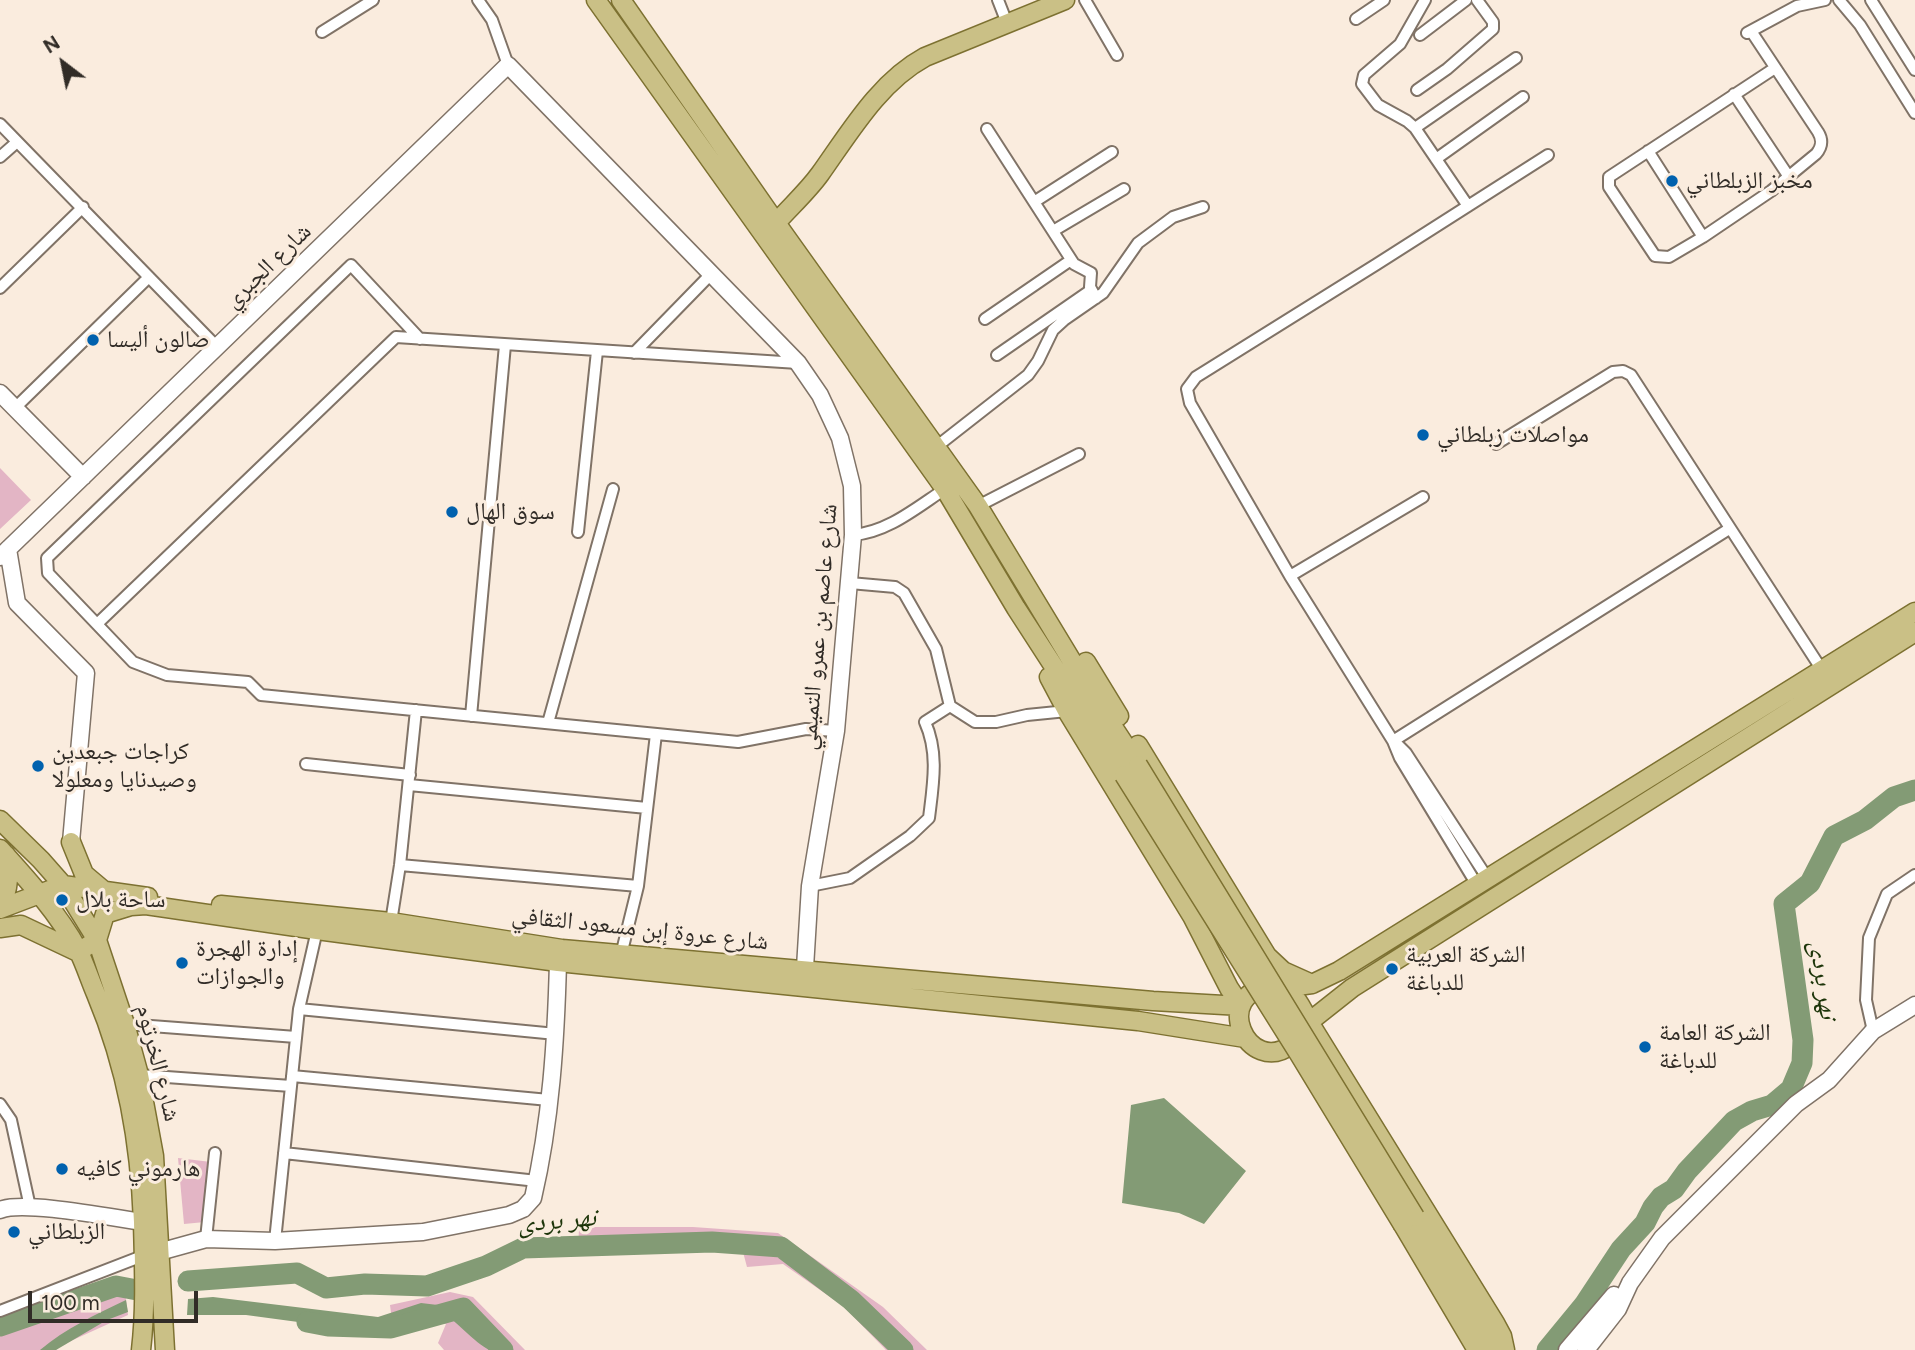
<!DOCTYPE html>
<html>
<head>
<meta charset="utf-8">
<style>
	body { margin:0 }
	#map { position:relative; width:1915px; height:1350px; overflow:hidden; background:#faecde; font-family:Figtree,sans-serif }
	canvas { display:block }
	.north { position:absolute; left:28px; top:28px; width:70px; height:70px; -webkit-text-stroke:5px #faecde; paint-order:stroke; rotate:328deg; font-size:19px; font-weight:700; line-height:28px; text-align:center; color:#312c27 }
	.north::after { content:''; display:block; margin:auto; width:24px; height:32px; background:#312c27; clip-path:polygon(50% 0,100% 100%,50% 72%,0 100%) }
	.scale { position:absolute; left:28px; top:1291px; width:170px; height:32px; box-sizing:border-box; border:4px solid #312c27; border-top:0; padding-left:9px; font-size:21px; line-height:24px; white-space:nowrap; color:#312c27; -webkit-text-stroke:5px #faecde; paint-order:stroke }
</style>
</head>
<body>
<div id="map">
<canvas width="1915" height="1350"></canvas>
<div class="north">N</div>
<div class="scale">100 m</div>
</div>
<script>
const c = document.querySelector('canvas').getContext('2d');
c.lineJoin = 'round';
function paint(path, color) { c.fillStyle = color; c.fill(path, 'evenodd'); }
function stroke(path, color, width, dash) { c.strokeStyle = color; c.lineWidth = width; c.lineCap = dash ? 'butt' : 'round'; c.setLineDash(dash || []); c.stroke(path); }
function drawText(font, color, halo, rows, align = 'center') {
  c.font = font + ' Figtree,"Noto Naskh Arabic",sans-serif'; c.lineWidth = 6; c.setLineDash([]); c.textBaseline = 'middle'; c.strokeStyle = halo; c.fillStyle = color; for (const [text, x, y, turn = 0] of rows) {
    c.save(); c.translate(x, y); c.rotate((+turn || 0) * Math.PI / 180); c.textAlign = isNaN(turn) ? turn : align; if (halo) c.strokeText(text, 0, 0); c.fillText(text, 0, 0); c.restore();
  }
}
const green = new Path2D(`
	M0 468 31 500 0 529Z
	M178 1158 211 1162 205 1222 184 1224Z
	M579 1227H693L778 1233 883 1307 927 1350H886L843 1306 783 1264 747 1267 743 1252 707 1248 578 1254Z
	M124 1284 128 1315 62 1345 56 1350H0V1330Z
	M450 1292 473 1297 525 1350H444L438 1343 446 1324 392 1320 390 1305Z`);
const water = new Path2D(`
	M1164 1098 1246 1171 1204 1224 1179 1213 1122 1203 1131 1105Z
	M116 1286 0 1326V1319L96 1287Z
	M213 1297 378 1317 421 1303 463 1308 503 1350C499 1350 495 1350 491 1350 480 1348 456 1321 444 1313L391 1328 328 1326 246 1315H187L188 1299Z
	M126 1300 128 1312 107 1320 56 1350H40C66 1328 95 1315 126 1300Z`);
const river = new Path2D(`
	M188 1281 297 1273 326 1288 365 1284 427 1286 486 1266 523 1248 712 1242 781 1247 851 1300 903 1350
	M307 1322 328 1326 391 1328 463 1308 503 1350
	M0 1326 116 1286 137 1290
	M1547 1350 1584 1305 1621 1249 1645 1223 1653 1207 1661 1197 1674 1189 1687 1171 1734 1121 1752 1111 1772 1105 1791 1089 1802 1063 1803 1040 1784 904 1810 883 1834 836 1865 820 1894 797 1915 790`);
const street = new Path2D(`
	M478 0 492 20 508 65
	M998 0 1007 23
	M1085 0 1117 55
	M1425 0 1400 44 1364 75 1362 84 1378 105 1407 121 1415 128 1468 206
	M1839 0 1860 25 1915 113
	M1871 0 1915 70
	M1356 19 1384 0
	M1751 31 1818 132C1823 140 1822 147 1816 154L1771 191 1703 237 1669 257 1655 256 1609 187V177L1775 68
	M322 32 373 0
	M1747 33 1797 6 1825 0
	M1420 35 1466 0
	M1417 90 1447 69 1493 29V22L1477 0
	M1734 94 1789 177
	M0 124 217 347
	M1415 128 1516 58
	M987 129 1074 264 1091 273 1090 287 1096 298
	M1648 151 1703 237
	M0 157 17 142
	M1436 159 1523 97
	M1034 202 1112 152
	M1053 231 1124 189
	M0 288 83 207
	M985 319 1071 260
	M420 339 351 265 47 558 48 573 133 662 167 675 248 682 261 695 738 742 806 729 836 731
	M634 353 711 274
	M997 355 1091 290
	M15 408 149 277
	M1496 444 1613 372 1623 371 1631 375 1822 670
	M936 447 1028 375 1038 361 1053 330 1064 320 1103 293 1138 243 1173 217 1203 207
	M978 506 1079 454
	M578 532 597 351
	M853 535C888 532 916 508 945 489
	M1290 576 1423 497
	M850 583 895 587 904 593 936 649 950 706
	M97 624 396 337 798 363
	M471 716 505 345
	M548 723 613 489
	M1393 741 1729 529
	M1395 742 1406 753 1488 879
	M306 764 410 775
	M409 785 647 808
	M400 865 638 886
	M1477 885 1400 758 1393 741 1290 576 1190 403 1187 389 1196 377 1377 264 1548 155
	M810 886 850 878 910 836 929 818C933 785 939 753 925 722L950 706 975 722H996L1027 715 1067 711
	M391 922 400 865 416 710
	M621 955 638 886 656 734
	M299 1009 556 1034
	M125 1024 296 1037
	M1873 1031 1866 1000 1869 938 1887 894 1915 875
	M139 1075 291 1086
	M292 1076 549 1100
	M0 1104 11 1120 30 1207
	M284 1153 537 1181
	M206 1239 215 1153
	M275 1241 299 1009 317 930
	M0 1311 145 1255`);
const secondary = new Path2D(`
	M0 393 83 477
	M8 549 17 603 86 673 71 842
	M0 557 508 65 798 363 820 395 840 438 852 486 853 535 836 731 810 886 804 984
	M0 1210C23 1200 114 1218 143 1222
	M159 1252 206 1239 275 1241 423 1232 509 1215 523 1209 533 1198C551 1121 556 1040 558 962
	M1567 1350 1614 1295
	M1586 1350 1618 1309 1630 1283 1662 1238 1796 1104 1829 1080 1873 1031 1915 1005`);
const primary = new Path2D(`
	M596 0 945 489 1016 608 1124 775
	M621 0 776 223 978 506 1096 701 1138 765
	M776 223C790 207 807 192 820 174 850 132 879 82 925 57L1065 0
	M1086 662 1119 716
	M1049 677 1067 711 1192 916 1229 988 1241 1006
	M1138 745 1267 956 1283 971 1312 984
	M0 820 41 860 63 885 97 940 125 1024 139 1075 154 1156 165 1350
	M71 842 84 874 103 890
	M0 849C28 880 58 913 78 950 85 964 90 980 96 994 127 1068 140 1142 143 1222 144 1265 146 1308 141 1350
	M0 905C10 890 9 872 6 855
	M221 905 391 922 562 949 1153 1001 1241 1006
	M0 909 63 885 148 897
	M0 928 21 925 78 952 97 940 105 914 131 906 146 905 317 930 558 962 1138 1021 1245 1038
	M1274 986C1295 991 1300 1004 1309 1022 1303 1030 1299 1038 1292 1044 1248 1079 1208 991 1274 986Z
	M1282 988 1312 984 1339 971 1915 612
	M1415 1217 1489 1335 1495 1350
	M1403 1225 1477 1350
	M1505 1350 1502 1336 1495 1323 1309 1022 1352 988 1915 632`);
const primaryBridge = new Path2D(`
	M1138 765 1415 1217
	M1124 775 1299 1054 1403 1225`);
const markers = [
	[1672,181,7,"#0061ae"],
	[93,340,7,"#0061ae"],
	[1423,435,7,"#0061ae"],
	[452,512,7,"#0061ae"],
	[38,766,7,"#0061ae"],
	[62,900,7,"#0061ae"],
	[182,963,7,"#0061ae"],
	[1392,969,7,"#0061ae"],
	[1645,1047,7,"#0061ae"],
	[62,1169,7,"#0061ae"],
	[14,1232,7,"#0061ae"]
];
const poiNames = [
	["مخبز الزبلطاني",1686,181],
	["صالون أليسا",107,340],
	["مواصلات زبلطاني",1437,435],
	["سوق الهال",466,512],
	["كراجات جبعدين",52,752],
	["وصيدنايا ومعلولا",52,780],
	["ساحة بلال",76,900],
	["إدارة الهجرة",196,949],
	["والجوازات",196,977],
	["الشركة العربية",1406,955],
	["للدباغة",1406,983],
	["الشركة العامة",1659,1033],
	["للدباغة",1659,1061],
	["هارموني كافيه",76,1169],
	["الزبلطاني",28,1232]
];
const streetNames = [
	["شارع الجبري",268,266,-44],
	["شارع عاصم بن عمرو التميمي",819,627,-85],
	["شارع عروة إبن مسعود الثقافي",640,929,6],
	["شارع الخرتوم",158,1063,76]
];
const waterNames = [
	["نهر بردى",1823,980,82],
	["نهر بردى",557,1221,-5]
];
paint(green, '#e3b5c5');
paint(water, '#839b75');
stroke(river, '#839b75', 21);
stroke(street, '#807367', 14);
stroke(secondary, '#807367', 19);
stroke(primary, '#7d7131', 21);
stroke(street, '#fff', 10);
stroke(secondary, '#fff', 16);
stroke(primary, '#cac086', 18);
stroke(primaryBridge, '#7d7131', 21, []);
stroke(primaryBridge, '#cac086', 18);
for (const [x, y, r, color] of markers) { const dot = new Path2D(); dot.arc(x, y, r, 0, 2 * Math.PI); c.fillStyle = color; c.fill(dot); stroke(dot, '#faecde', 2.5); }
drawText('24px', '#312c27', '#faecde', poiNames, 'left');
drawText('24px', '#312c27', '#faecde', streetNames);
drawText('italic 26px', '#1d350a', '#faecde', waterNames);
</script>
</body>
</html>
